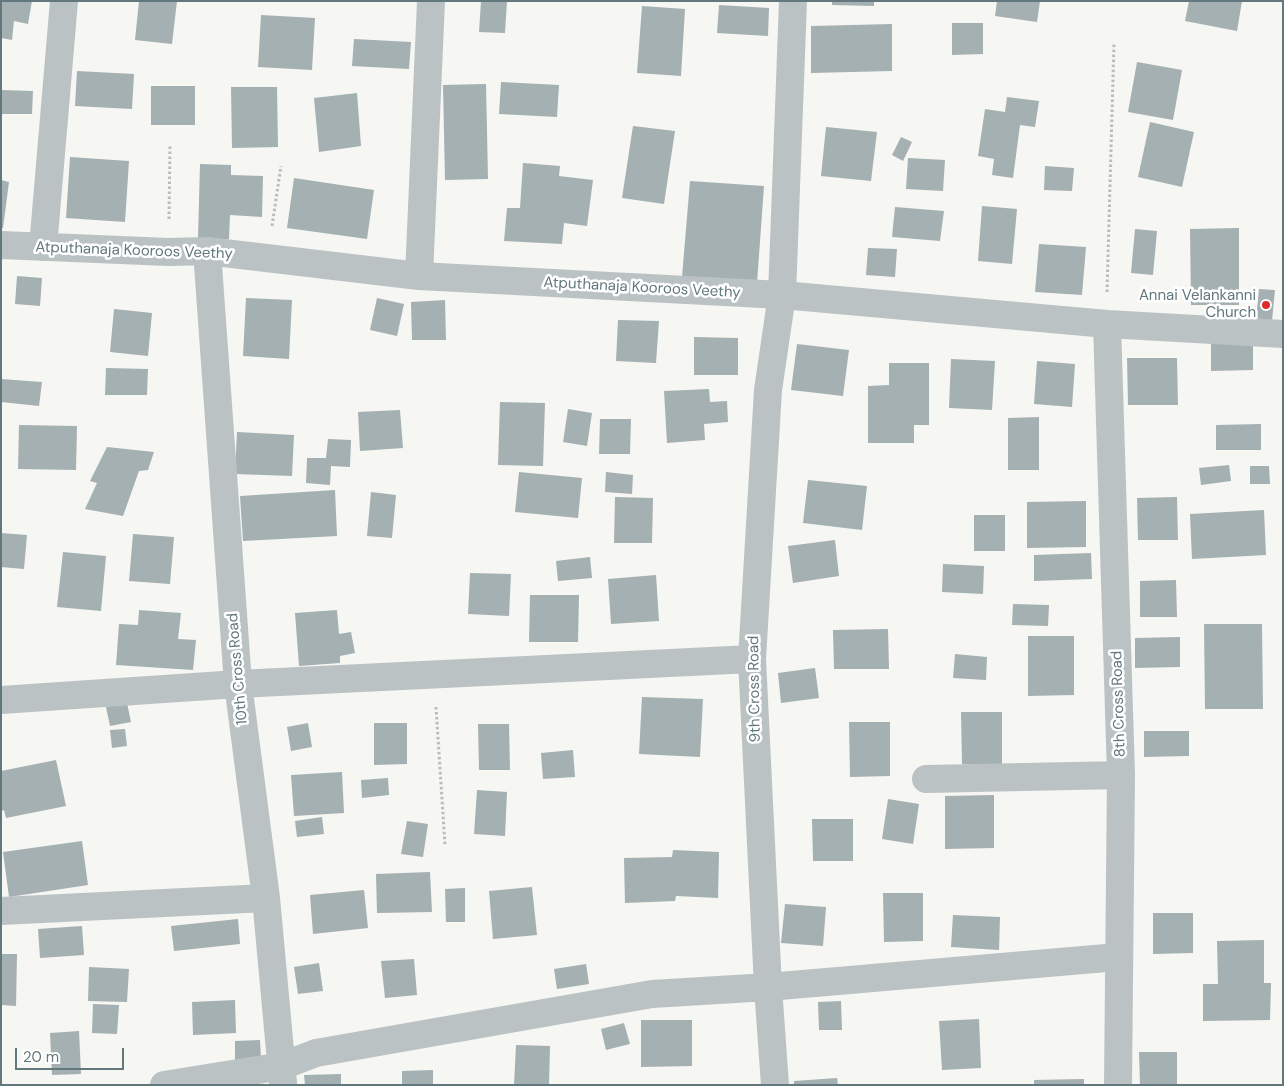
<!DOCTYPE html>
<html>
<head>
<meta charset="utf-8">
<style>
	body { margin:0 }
	#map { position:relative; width:1284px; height:1086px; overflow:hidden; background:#f6f6f3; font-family:"DM Sans",sans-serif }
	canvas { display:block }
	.frame { position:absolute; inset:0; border:2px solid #62787d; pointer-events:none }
	.scale { position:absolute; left:15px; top:1048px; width:109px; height:22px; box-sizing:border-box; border:2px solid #62787d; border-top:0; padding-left:6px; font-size:15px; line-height:18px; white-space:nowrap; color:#62787d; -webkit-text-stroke:4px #fff; paint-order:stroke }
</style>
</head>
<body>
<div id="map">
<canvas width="1284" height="1086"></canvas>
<div class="frame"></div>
<div class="scale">20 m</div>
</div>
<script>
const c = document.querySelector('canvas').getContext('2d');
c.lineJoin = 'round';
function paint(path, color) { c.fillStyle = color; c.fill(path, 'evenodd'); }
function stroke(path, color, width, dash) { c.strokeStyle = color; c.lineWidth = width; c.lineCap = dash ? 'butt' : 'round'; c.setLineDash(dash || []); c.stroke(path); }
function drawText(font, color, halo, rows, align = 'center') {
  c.font = font + ' "DM Sans",sans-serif'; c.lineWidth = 5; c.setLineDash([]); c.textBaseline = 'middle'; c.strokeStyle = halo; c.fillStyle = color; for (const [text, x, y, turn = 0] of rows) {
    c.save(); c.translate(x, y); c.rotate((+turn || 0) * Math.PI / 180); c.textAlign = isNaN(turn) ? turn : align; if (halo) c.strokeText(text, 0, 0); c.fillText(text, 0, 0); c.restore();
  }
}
const building = new Path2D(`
	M1 1H32L28 24 14 21 12 40 1 38Z
	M139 1H177L172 44 135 40Z
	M481 1H507L505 33 479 32Z
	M832 1H874V6L832 5Z
	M997 1H1040L1037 22 995 16Z
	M1189 1H1242L1237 31 1185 21Z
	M719 5 769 8 768 36 717 33Z
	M642 6 685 9 681 76 637 73Z
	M261 15 315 18 312 70 258 67Z
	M952 23H983V54L952 55Z
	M892 24V71L811 73V26Z
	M354 39 411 42 409 69 352 66Z
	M1137 62 1182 70 1173 120 1128 112Z
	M77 71 134 74 132 109 75 106Z
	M501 82 559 85 557 117 499 114Z
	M486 84 488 179 445 180 443 85Z
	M151 86H195V125H151Z
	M231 87H277L278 147 232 148Z
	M1 90 33 91 32 114H1Z
	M357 93 361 146 319 152 314 98Z
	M1007 97 1039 101 1035 127 1020 125 1013 178 992 175 994 159 978 156 985 109 1005 112Z
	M1150 122 1194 132 1182 187 1138 177Z
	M633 126 675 131 664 204 622 198Z
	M826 127 877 132 871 181 821 176Z
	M901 137 912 142 903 161 892 155Z
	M70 157 129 161 125 222 66 218Z
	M908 158 945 160 943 191 906 189Z
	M523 163 560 166 559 176 593 180 587 226 564 223 562 244 504 241 507 208H520Z
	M200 164 231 165V175L263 176 262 217 230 215 229 239H198Z
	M1045 166 1074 168 1072 191 1044 190Z
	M294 178 374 190 367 239 287 228Z
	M1 180 9 182 3 228H1Z
	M690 181 764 186 757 283 682 277Z
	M982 206 1017 209 1012 264 978 261Z
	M895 207 944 211 940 241 892 237Z
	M1239 228V305H1191L1190 229Z
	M1135 229 1157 231 1153 275 1131 273Z
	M1039 244 1086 247 1082 295 1035 292Z
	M868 248 897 249 895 277 866 275Z
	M17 276 42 278 40 306 15 304Z
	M1259 289 1275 290 1272 321 1256 320Z
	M246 298 292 300 289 359 243 356Z
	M377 298 404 304 397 336 370 330Z
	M445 300 446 340H412L411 302Z
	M114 309 152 313 148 356 110 352Z
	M618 320 659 321 656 363 616 361Z
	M694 337 738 338V375H694Z
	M797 344 849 350 843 396 791 390Z
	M1211 344H1253V370L1211 371Z
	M1127 358H1177L1178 405H1128Z
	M951 359 995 361 992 410 949 408Z
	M1037 361 1075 364 1072 407 1034 404Z
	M889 363H929V425H914V443H868V386L889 385Z
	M106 368 148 369 147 395H105Z
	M1 379 42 382 39 406 1 402Z
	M709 389 710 402 727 401 728 422 704 424 705 440 667 443 664 391Z
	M500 402 545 403 543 466 498 465Z
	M568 409 592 413 587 446 563 442Z
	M400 410 403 448 360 451 358 412Z
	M1039 417V470H1008V418Z
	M600 419H631L630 454H599Z
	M1261 424V450H1216V425Z
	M19 425 77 426 76 470 18 469Z
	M237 432 294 435 292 476 235 474Z
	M328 439 351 440 350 467 331 466 330 485 306 483 307 458H326Z
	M107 447 154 452 148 470 139 471 123 516 85 509 97 483 90 481Z
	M1229 465 1231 481 1201 485 1199 468Z
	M1250 466H1269L1270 484H1250Z
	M519 472 582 478 578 518 515 512Z
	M606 472 633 475 632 494 605 492Z
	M808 480 867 486 862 530 803 523Z
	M335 490 337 536 243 541 240 496Z
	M371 492 396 495 392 538 367 536Z
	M615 497 653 498 652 543H614Z
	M1177 497 1178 540H1138L1137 498Z
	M1086 501V547L1027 548V502Z
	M1264 510 1266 555 1192 559 1190 514Z
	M974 515H1005V551H974Z
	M1 533 27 535 24 569 1 567Z
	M133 534 174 537 170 584 129 581Z
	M835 540 839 576 793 583 788 546Z
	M63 552 106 556 101 611 57 607Z
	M1091 553 1092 579 1034 581V555Z
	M590 557 592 578 558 581 556 561Z
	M943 564 984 566 983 594 942 592Z
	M470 573 511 574 509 616 468 614Z
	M656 575 659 621 611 624 608 579Z
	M1176 580 1177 617H1140V581Z
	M530 595H579L578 642H529Z
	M1013 604 1049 605 1048 626 1012 625Z
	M139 610 181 613 178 639 196 640 193 670 116 665 119 624 138 625Z
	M337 610 339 634 351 632 355 653 340 656V663L299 666 295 613Z
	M1204 624H1262L1263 709H1205Z
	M888 629 889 669H834L833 630Z
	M1028 636H1074V695L1028 696Z
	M1180 637V667L1135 668V638Z
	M955 654 987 657 986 680 953 678Z
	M815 668 819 698 781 703 778 673Z
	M642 697 703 699 700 757 639 754Z
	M127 703 131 722 110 726 106 707Z
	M961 712H1002V764H962Z
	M849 722H890V776L850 777Z
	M308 723 312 747 291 751 287 727Z
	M374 723H407V764L374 765Z
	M478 724H509L510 770H479Z
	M125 729 127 746 112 748 110 730Z
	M1144 731H1189V756L1144 757Z
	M573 750 575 777 543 779 541 753Z
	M56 760 66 806 6 818 4 810 1 811V771Z
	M342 772 344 813 294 816 291 775Z
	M388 778 389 795 362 798 361 780Z
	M477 790 507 792 505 836 474 834Z
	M994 795V848L945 849V796Z
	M888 799 919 804 913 844 882 839Z
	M322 817 324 834 297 837 295 821Z
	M812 819H853V861H813Z
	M407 821 428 824 423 857 401 854Z
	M82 841 88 885 9 897 3 852Z
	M673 850 719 852 718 898 676 896 675 901 625 903 624 858 672 857Z
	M430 872 432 912 377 913 376 874Z
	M532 887 537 935 493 939 489 891Z
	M465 888V922H446L445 889Z
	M364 890 368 928 313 934 310 895Z
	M883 893H923V941L884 942Z
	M785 904 826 907 823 946 781 943Z
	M1153 913H1193V953L1153 954Z
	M953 915 1000 917 999 950 951 947Z
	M238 919 240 944 174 951 171 926Z
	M82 926 84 955 40 958 38 929Z
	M1264 940V983H1271L1270 1020 1203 1021V984H1218L1217 941Z
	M1 954H17L16 1006 1 1005Z
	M414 959 417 995 385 998 381 961Z
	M319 963 323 991 298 994 294 967Z
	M586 964 589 984 557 989 554 969Z
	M89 967 129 969 127 1002 88 1001Z
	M235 1000 236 1033 193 1035 192 1002Z
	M841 1001 842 1030H819L818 1002Z
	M93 1004 119 1005 117 1034 92 1033Z
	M979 1019 981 1068 942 1070 939 1021Z
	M641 1020H692V1066L641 1067Z
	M624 1023 630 1044 606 1050 601 1029Z
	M79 1031 81 1074 52 1075 50 1033Z
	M260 1040 261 1059 235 1061V1041Z
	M516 1045 550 1046 549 1085H514Z
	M1139 1052H1177V1085H1140Z
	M433 1070V1085H402V1071Z
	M341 1074V1085H305L304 1075Z
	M837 1078 838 1085H794V1081Z
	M1084 1079V1085H1034V1080Z`);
const path = new Path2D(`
	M169 219 170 144
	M272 226 281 166
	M1107 292 1114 43
	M436 707 445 845`);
const minor = new Path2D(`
	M1 245 168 252 207 251 419 276 782 295 1107 324 1283 334
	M43 247 64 1
	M207 251 238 684 266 898 283 1083
	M419 276 431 1
	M1107 324 1121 775 1118 1085
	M1 700 238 684 752 659
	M926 779 1121 775
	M1 911 266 898
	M164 1085 282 1066 316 1053 652 994 768 987 1118 957
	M775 1085 768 987 752 659 768 390 782 295 793 1`);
const markers = [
	[1266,305,5,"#de2b2b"]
];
const streetNames = [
	["Atputhanaja Kooroos Veethy",134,251,2],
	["Atputhanaja Kooroos Veethy",642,288,3],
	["10th Cross Road",238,669,-95],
	["9th Cross Road",755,689,-91],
	["8th Cross Road",1119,704,-92]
];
const poiNames = [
	["Annai Velankanni",1256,296],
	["Church",1256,313]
];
paint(building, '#a4b0b2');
stroke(path, '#b8bcbd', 3, [2.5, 2.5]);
stroke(minor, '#bbc2c3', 28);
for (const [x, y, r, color] of markers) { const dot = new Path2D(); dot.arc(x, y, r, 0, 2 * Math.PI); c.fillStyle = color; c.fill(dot); stroke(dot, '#fff', 2); }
drawText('15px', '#62787d', '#fff', streetNames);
drawText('15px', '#62787d', '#fff', poiNames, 'right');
</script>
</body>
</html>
